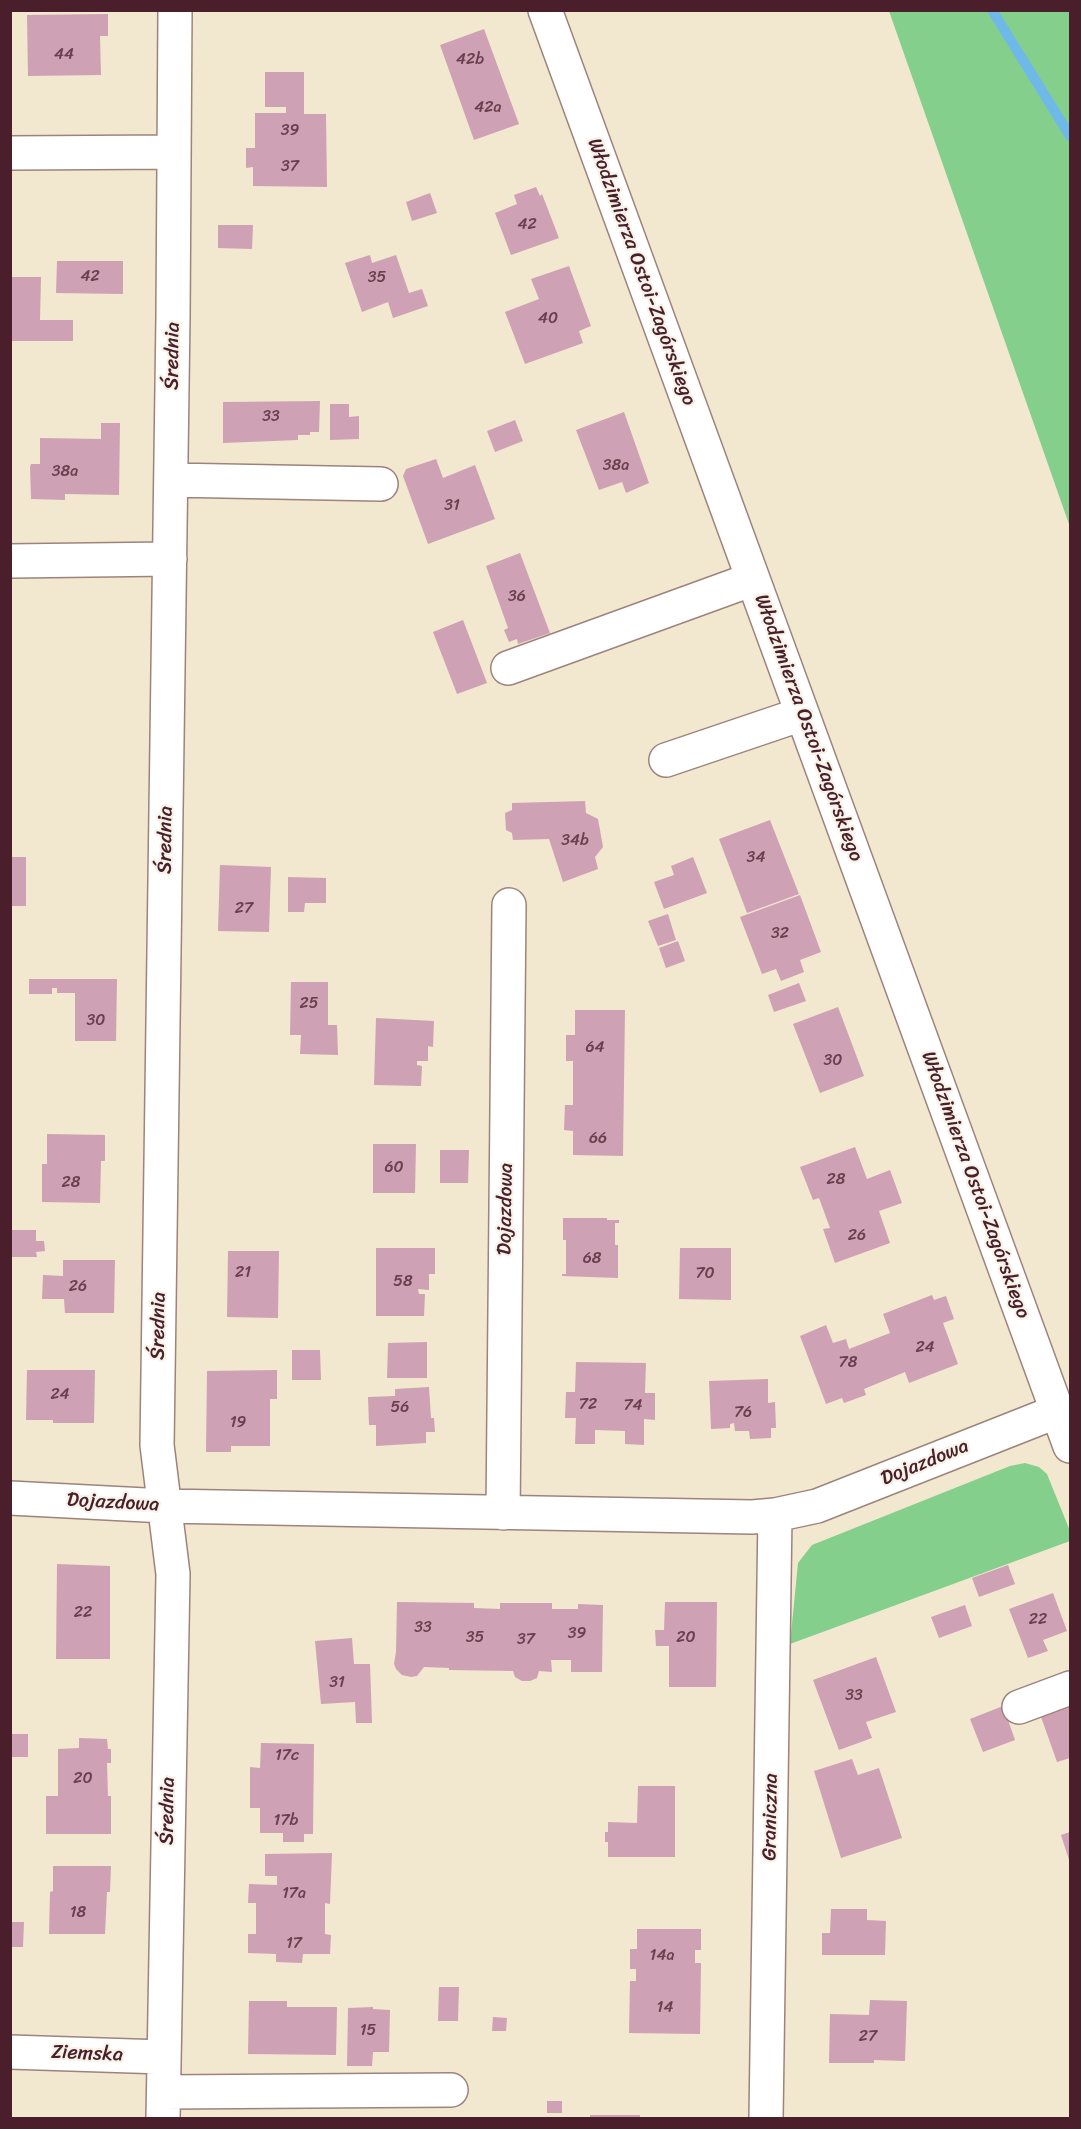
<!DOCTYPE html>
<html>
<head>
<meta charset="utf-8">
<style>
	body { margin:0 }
	#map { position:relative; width:1081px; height:2129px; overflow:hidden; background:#f2e7cf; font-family:Sriracha,sans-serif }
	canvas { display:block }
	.frame { position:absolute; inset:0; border:12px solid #4a1f2b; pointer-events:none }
</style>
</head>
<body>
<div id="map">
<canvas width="1081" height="2129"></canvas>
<div class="frame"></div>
</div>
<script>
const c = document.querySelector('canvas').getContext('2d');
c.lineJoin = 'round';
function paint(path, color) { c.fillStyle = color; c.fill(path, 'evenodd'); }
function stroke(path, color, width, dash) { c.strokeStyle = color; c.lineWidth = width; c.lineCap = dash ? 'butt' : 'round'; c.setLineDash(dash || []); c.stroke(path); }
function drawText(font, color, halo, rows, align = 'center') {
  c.font = font + ' Sriracha,sans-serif'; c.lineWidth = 4.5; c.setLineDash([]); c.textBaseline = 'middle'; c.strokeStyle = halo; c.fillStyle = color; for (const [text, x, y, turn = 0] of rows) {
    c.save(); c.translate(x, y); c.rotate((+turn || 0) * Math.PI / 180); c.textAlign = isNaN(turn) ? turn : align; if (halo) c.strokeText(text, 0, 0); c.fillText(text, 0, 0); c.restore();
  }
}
const green = new Path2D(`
	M889 11H1070V527Z
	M1025 1463 1039 1467 1047 1474 1070 1531V1541L790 1644 798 1563 812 1545 1010 1466Z`);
const stream = new Path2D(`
	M992 10 1070 136`);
const building = new Path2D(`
	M108 14V36H100L101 75 28 76 27 15Z
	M484 29 519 124 474 140 440 45Z
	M265 72H304V114H326L327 187 253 186V167L246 168V148H255V113H286V107H265Z
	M536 187 540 196 542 194 559 238 511 255 495 213 517 204 514 195Z
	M430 193 437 213 412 221 406 202Z
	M218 225H253L252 249 218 248Z
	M370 255 372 263 396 255 409 293 422 289 428 306 393 318 388 302 362 312 345 263Z
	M57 261H123V294L56 293Z
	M569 266 591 326 579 331 583 343 525 364 505 312 539 299 531 279Z
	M10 277H41L40 320H73V341H10Z
	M320 401 319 432H310V435H298V440L223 443V402Z
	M330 404H349V417L359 416V439L330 440Z
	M624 412 649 483 626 493 622 482 599 490 576 430Z
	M515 420 523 441 495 452 487 431Z
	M101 423H120L119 495 65 494V500L31 499 30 467 31 464H40V438L101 439Z
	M436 459 443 478 475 465 495 519 428 544 403 476 406 469Z
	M520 553 550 633 518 644 517 639 509 642 504 630 508 628 486 566Z
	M463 620 487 683 457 694 433 632Z
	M585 801 586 813 598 819 603 847 595 857 598 869 563 882 549 839 513 840 512 833 506 830 505 813 512 810V803Z
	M770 820 799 894 747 913 719 839Z
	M10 857H26V906H10Z
	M693 857 707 893 664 909 654 882 674 875 671 866Z
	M220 865 271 867 269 932 218 931Z
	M288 877 326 878V903H305L304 912H288Z
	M800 895 821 952 800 960 804 972 781 981 776 969 762 974 740 917Z
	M668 914 676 940 658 946 648 921Z
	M678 941 685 961 666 968 659 948Z
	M29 979H117L116 1041H75V993H57V988H52V994H29Z
	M291 982H328V1025H337L338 1055 300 1054 301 1035H290Z
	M799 983 806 1001 774 1012 768 995Z
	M838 1007 864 1076 820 1093 793 1024Z
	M575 1010H625L623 1156 573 1155V1131L564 1130 565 1105H573V1061H566V1035H575Z
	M376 1018 434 1021 433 1047 428 1046V1061H417V1065L422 1066 421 1086 374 1085Z
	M47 1134 105 1135V1161H101L100 1203 42 1202V1164H47Z
	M373 1144H416L415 1193H373Z
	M855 1147 867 1179 890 1170 902 1203 879 1211 890 1243 835 1263 823 1229 830 1228 819 1198 813 1200 800 1167Z
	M440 1150H469L468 1183H440Z
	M563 1218H607V1220H619V1223H615V1245H618V1278L562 1276V1274H566V1240H563Z
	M10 1230H36V1241H44L45 1251 36 1252 37 1257H10Z
	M376 1248H435V1274H429V1290L418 1289 419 1294H425L424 1316H376Z
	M680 1248H731V1300L679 1299Z
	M228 1251H279L278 1318 227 1317Z
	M63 1260H115L114 1313H65L64 1299H42L43 1275 63 1276Z
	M932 1295 934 1300 946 1296 954 1319 943 1323 958 1364 909 1383 905 1372 864 1389 866 1395 844 1403 842 1398 826 1404 800 1336 826 1325 833 1343 846 1339 849 1349 890 1333 883 1314Z
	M427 1342V1378H387L388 1343Z
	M292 1350H320L321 1380H292Z
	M576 1362 646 1363 645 1393H655V1420L644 1419V1445L625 1444V1431L595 1430V1444H575L576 1418H565L566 1392H575Z
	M27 1370H95L94 1423H53V1420H26Z
	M277 1370V1399H270V1446H231V1452H206L207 1371Z
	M768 1379V1403L775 1402 776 1428H771V1438L750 1439 749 1431H735L734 1423 730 1424V1428L711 1429 709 1381Z
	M429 1387 431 1418H434L435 1432H426V1443L376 1446V1425H369L368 1397 395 1396V1389Z
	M57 1564 110 1566V1659H56Z
	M1008 1565 1015 1584 979 1597 972 1578Z
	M1053 1593 1067 1631 1043 1640 1048 1651 1028 1658 1009 1609Z
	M397 1602 474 1603V1608L500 1609V1603H552V1609H578V1604L603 1605 602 1672H571V1660H551L552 1672 539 1671 537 1678 530 1681H522L515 1677 513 1671 449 1670V1668L424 1667 417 1676 411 1677 402 1675 396 1669 394 1664 396 1652Z
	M665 1602H717L716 1687H669V1646H656L655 1630H664Z
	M965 1605 972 1626 939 1638 931 1617Z
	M352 1638 354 1664H370L372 1723H356L355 1702 321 1704 315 1641Z
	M876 1657 896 1712 866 1722 872 1738 839 1750 813 1680Z
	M1070 1702V1758L1057 1762 1040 1714Z
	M1003 1706 1015 1740 983 1752 970 1719Z
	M12 1734H28V1757H12Z
	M79 1738 107 1739 108 1749H111V1763H107L108 1796H111V1834H46V1796H58V1749L79 1748Z
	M261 1743 314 1744 313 1834H304V1842H283V1833H260V1808H250V1767L260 1768Z
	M852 1759 858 1775 879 1768 902 1838 841 1858 814 1771Z
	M638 1786H675V1857H608V1842H605V1832H608V1822L637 1823Z
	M1070 1832V1863L1061 1835Z
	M332 1853 330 1904 325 1903V1934L331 1935 330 1954H303L302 1963 276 1962V1954L248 1953V1934H256V1903H248L249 1884 277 1885V1876H265V1854Z
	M53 1866H111L110 1892H107L105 1934H49L50 1892 53 1891Z
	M831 1909H867V1920L886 1921 885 1955H822V1933H830Z
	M10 1922H24L23 1947H10Z
	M637 1929H701V1950H695V1963H701L700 2034 629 2033 630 1981H636V1969H630V1949H637Z
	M439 1987H459L458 2021H438Z
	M870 2000 907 2001 905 2061 874 2060V2063H829L830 2014 869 2015Z
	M249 2001H287V2007H337L336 2055 248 2054Z
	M373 2007V2009L390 2010 389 2052H373L372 2066H347L348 2008Z
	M493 2017 507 2018 506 2031H492Z
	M547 2101H562V2113H547Z
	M590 2115H640V2118H590Z`);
const minor = new Path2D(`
	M545 10 1070 1446
	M10 153 174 152
	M171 480 381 484
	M10 561 170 559
	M508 668 753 579
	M666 760 802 714
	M10 1498 165 1506 752 1517 775 1515 817 1506 1058 1411
	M503 1513 509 905
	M1019 1707 1070 1688
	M10 2052 163 2057
	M164 2092 451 2090
	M163 2118 173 1574 157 1445 173 316 175 10
	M766 2118 775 1515`);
const numberNames = [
	["44",64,55],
	["42b",470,60],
	["42a",488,108],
	["39",290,131],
	["37",290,167],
	["42",527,225],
	["42",90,277],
	["35",377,278],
	["40",548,319],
	["33",271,417],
	["38a",616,466],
	["38a",65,472],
	["31",452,506],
	["36",517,597],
	["34b",575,841],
	["34",756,858],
	["27",244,909],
	["32",780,934],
	["25",309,1004],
	["30",96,1021],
	["64",595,1048],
	["30",833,1061],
	["66",598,1139],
	["60",394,1168],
	["28",836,1180],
	["28",71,1183],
	["26",857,1236],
	["68",592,1259],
	["21",243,1273],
	["70",705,1274],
	["58",403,1282],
	["26",78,1287],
	["24",925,1348],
	["78",848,1363],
	["24",60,1395],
	["72",588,1405],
	["74",633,1406],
	["56",400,1408],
	["76",743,1413],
	["19",238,1423],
	["22",83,1613],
	["22",1038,1620],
	["33",423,1628],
	["39",577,1634],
	["35",475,1638],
	["20",686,1638],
	["37",526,1640],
	["31",337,1683],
	["33",854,1696],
	["17c",287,1756],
	["20",83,1779],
	["17b",286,1821],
	["17a",294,1894],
	["18",78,1913],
	["17",294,1944],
	["14a",662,1956],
	["14",665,2008],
	["15",368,2031],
	["27",868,2037]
];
const streetNames = [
	["Włodzimierza Ostoi-Zagórskiego",641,272,70],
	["Średnia",173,356,-89],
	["Włodzimierza Ostoi-Zagórskiego",808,728,70],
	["Średnia",166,840,-89],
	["Włodzimierza Ostoi-Zagórskiego",975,1185,70],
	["Dojazdowa",506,1209,-89],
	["Średnia",159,1326,-89],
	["Dojazdowa",925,1463,-22],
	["Dojazdowa",113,1503,3],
	["Średnia",168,1811,-89],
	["Graniczna",771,1817,-89],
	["Ziemska",87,2054,2]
];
paint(green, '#85cf8c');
stroke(stream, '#6fb9e8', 10);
paint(building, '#cfa1b5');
stroke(minor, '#9e837d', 36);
stroke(minor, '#fff', 33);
drawText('16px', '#6b404e', null, numberNames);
drawText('20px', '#4a1f2b', '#f7f3e8', streetNames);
</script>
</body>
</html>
